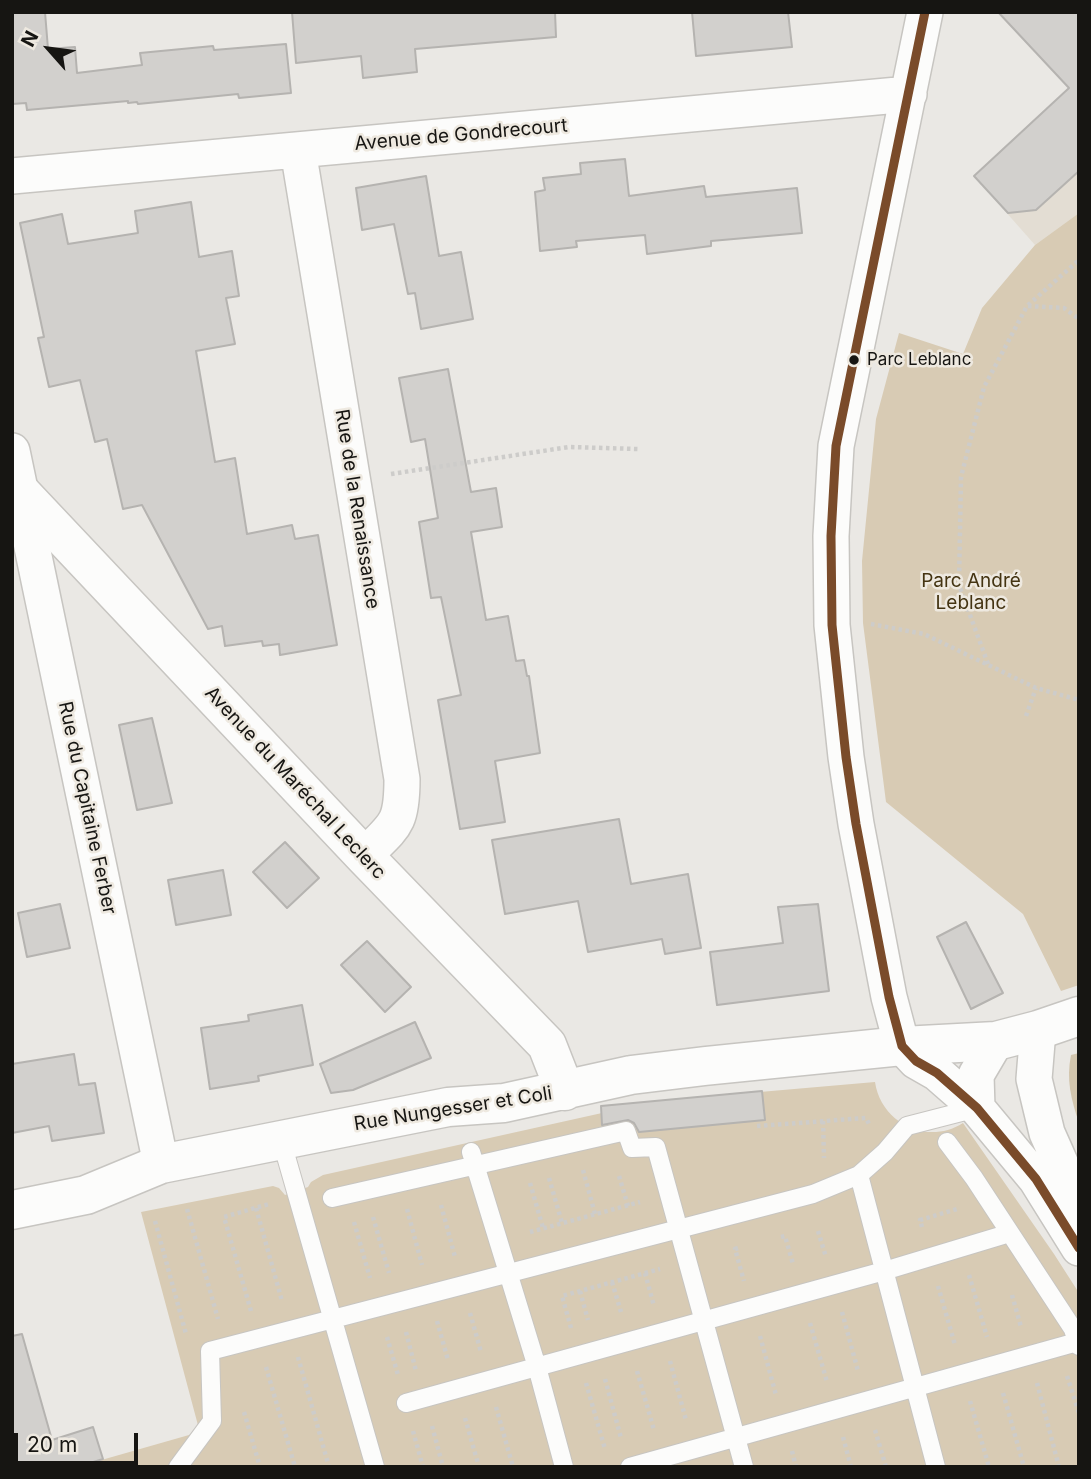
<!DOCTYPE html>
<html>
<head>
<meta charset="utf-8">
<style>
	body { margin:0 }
	#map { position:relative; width:1091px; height:1479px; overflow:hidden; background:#eae8e4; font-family:Inter,sans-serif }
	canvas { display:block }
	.frame { position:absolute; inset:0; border:14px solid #161512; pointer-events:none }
	.north { position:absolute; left:14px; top:14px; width:70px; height:70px; -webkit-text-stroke:5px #eee9e0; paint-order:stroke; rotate:298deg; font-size:19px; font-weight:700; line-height:28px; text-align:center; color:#161512 }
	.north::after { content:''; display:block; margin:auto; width:24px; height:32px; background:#161512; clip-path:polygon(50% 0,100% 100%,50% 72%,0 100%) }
	.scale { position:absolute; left:14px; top:1433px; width:124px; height:32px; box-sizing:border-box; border:4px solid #161512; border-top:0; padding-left:9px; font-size:21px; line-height:24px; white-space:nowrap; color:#161512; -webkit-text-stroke:5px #eee9e0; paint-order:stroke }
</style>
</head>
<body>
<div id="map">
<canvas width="1091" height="1479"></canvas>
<div class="frame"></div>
<div class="north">N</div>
<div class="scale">20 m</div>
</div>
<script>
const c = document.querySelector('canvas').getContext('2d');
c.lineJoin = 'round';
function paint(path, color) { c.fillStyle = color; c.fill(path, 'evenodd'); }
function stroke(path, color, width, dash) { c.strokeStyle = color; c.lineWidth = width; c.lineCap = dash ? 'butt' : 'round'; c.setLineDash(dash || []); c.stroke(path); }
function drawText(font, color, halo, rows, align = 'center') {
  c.font = font + ' Inter,sans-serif'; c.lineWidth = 5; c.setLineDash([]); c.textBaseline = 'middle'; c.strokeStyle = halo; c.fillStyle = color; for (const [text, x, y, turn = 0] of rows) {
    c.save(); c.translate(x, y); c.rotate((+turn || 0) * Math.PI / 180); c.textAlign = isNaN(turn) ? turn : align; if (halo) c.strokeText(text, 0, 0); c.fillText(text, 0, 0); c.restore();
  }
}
const built = new Path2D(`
	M1079 79V213L1035 245 974 176Z`);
const green = new Path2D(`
	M1079 213V985L1061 991 1023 914 886 802 863 623 862 561 876 419 899 333 963 354 982 308 1035 245Z
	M875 1082C881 1123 927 1146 963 1123L1054 1254 1079 1293V1467H77L189 1435 199 1429 141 1212 273 1186 279 1188 285 1195 308 1187 311 1182 323 1175 656 1101Z`);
const forest = new Path2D(`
	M1079 1053V1123C1071 1099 1066 1080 1071 1055Z`);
const building = new Path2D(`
	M12 12H45L48 49 75 47 77 73 142 65 140 53 213 46 214 50 286 44 291 93 239 98 238 94 138 104 137 102 128 103V101L27 110 26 103 12 104Z
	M292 12H555L556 37 415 49 417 72 363 78 361 56 296 63Z
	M692 12H788L792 47 696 56Z
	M998 12H1079V171L1036 210 1008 213 974 176 1069 88Z
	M625 159 629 196 704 186 706 197 797 188 802 233 711 241V246L647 254 645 235 576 241 577 247 540 251 535 192 545 190 543 178 581 174 580 163Z
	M426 176 439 256 461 252 473 319 421 329 415 293 408 294 394 224 362 230 356 188Z
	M191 202 199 257 232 251 239 296 226 298 235 344 196 351 215 462 235 458 247 534 292 525 295 539 318 535 337 645 280 655 279 644 263 646 262 641 225 646 222 626 208 629 142 505 123 509 107 439 95 442 80 380 49 387 38 338 44 337 20 223 62 214 68 244 138 233 135 211Z
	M448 369 471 492 496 488 502 527 471 532 486 620 508 616 516 661 524 660 527 676H529L540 753 495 761 505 822 460 829 438 700 461 695 441 597 431 598 419 522 438 518 425 439 411 442 399 378Z
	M152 718 172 803 137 810 119 725Z
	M619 819 631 884 688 874 701 948 665 954 662 939 588 952 578 901 505 914 492 840Z
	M285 842 319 878 287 908 253 872Z
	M223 870 231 915 176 925 168 880Z
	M60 904 70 948 27 957 18 913Z
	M818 904 829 991 717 1005 710 952 783 943 778 907Z
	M966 922 1003 993 971 1009 937 937Z
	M367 941 411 987 385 1012 341 965Z
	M302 1005 313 1065 258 1076 259 1081 210 1089 201 1028 249 1021 248 1015Z
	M415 1022 431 1058 353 1090 331 1093 320 1064Z
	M74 1054 79 1085 95 1083 104 1133 52 1141 49 1126 12 1133V1064Z
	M762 1091 765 1120 639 1132 634 1123 628 1120 602 1125 601 1106Z
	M22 1334 52 1440 93 1427 103 1459 77 1467H12V1336Z`);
const path = new Path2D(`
	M1028 306 1064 308 1079 319
	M391 474 569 447 638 449
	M871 624 924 634 1036 688 1079 700
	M988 664 959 585 961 477 984 387 1027 306 1079 260
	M1026 716 1036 688
	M823 1121 824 1158
	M757 1126 866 1118 870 1126
	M583 1170 595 1214
	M619 1176 628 1206
	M549 1178 562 1223
	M530 1183 543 1228
	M441 1205 455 1257
	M256 1208 282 1301
	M187 1209 218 1319
	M407 1209 422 1265
	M373 1217 389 1273
	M155 1221 186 1334
	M354 1222 370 1278
	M922 1227 920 1220 957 1209
	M818 1231 826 1257
	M530 1232 640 1202
	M781 1237 785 1236 793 1264
	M738 1248 735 1249 744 1281
	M645 1273 654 1306
	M969 1275 987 1337
	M612 1282 621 1312
	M938 1286 955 1345
	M580 1291 588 1320
	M1012 1295 1021 1327
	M251 1311 224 1217 269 1204
	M842 1312 858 1371
	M470 1313 481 1352
	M437 1321 448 1360
	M810 1323 827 1382
	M571 1328 562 1296 660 1269
	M406 1332 416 1371
	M760 1336 776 1395
	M387 1337 398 1375
	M298 1357 329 1467
	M670 1361 686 1420
	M266 1367 295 1467
	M637 1371 654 1430
	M1067 1376 1079 1413
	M605 1379 621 1438
	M586 1383 605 1449
	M1037 1383 1059 1467
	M1003 1393 1024 1467
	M970 1401 989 1467
	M496 1407 513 1467
	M244 1412 260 1467
	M465 1418 479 1467
	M432 1426 443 1467
	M875 1430 886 1467
	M413 1431 423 1467
	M843 1437 851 1467
	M792 1451 796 1467`);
const lane = new Path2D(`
	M281 1139 375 1467
	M947 1142 974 1178 1073 1329 1077 1342
	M471 1152 537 1367 564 1467
	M859 1175 936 1467
	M332 1198 626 1131 632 1148 656 1147 744 1467
	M406 1403 884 1271 1010 1233
	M178 1467 212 1421 210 1351 813 1194 859 1175 885 1152 907 1126 977 1108
	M630 1467 1077 1342 1079 1346`);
const street = new Path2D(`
	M925 12 836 446 831 536 832 625 846 757 856 824 889 997 902 1046 916 1061 937 1073 977 1108 1036 1179 1079 1248
	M298 150 402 779C402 825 395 825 364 856
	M12 176 909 94
	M12 451 161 1164
	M1038 1030 1034 1079 1047 1133 1079 1205
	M977 1108 976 1075 996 1041`);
const secondary = new Path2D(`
	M12 483 364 856 547 1045 565 1091
	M12 1210 86 1195 161 1164 448 1107 504 1103 631 1075 705 1066 902 1046 996 1041 1038 1030 1079 1016`);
const bus1 = new Path2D(`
	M925 12 836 446 831 536 832 625 846 757 856 824 889 997 902 1046 916 1061 937 1073 977 1108 1036 1179 1079 1248`);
const markers = [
	[854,360,6,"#161512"]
];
const busNames = [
	["Parc Leblanc",867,360]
];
const streetNames = [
	["Avenue de Gondrecourt",461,135,-5],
	["Rue de la Renaissance",357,509,81],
	["Avenue du Maréchal Leclerc",295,783,47],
	["Rue du Capitaine Ferber",87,808,78],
	["Rue Nungesser et Coli",453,1109,-9]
];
const parkNames = [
	["Parc André",971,581],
	["Leblanc",971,603]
];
paint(built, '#e3ddd3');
paint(green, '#d8cbb4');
paint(forest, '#d2c5ad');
paint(building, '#d2d0cd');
stroke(building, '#b5b3b0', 2);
stroke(lane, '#c7c5c1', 20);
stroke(street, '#c7c5c1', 38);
stroke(secondary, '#c7c5c1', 41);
stroke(path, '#cdccca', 4.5, [3.5, 3.5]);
stroke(lane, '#fcfcfb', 18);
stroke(street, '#fcfcfb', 35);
stroke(secondary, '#fcfcfb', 38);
stroke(bus1, '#7a4b2a', 9);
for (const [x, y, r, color] of markers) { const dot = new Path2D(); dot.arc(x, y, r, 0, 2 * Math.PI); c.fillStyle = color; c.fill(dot); stroke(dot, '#eee9e0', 2.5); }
drawText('17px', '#161512', '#eee9e0', busNames, 'left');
drawText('19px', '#161512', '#eee9e0', streetNames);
drawText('19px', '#443412', '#eee9e0', parkNames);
</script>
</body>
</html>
